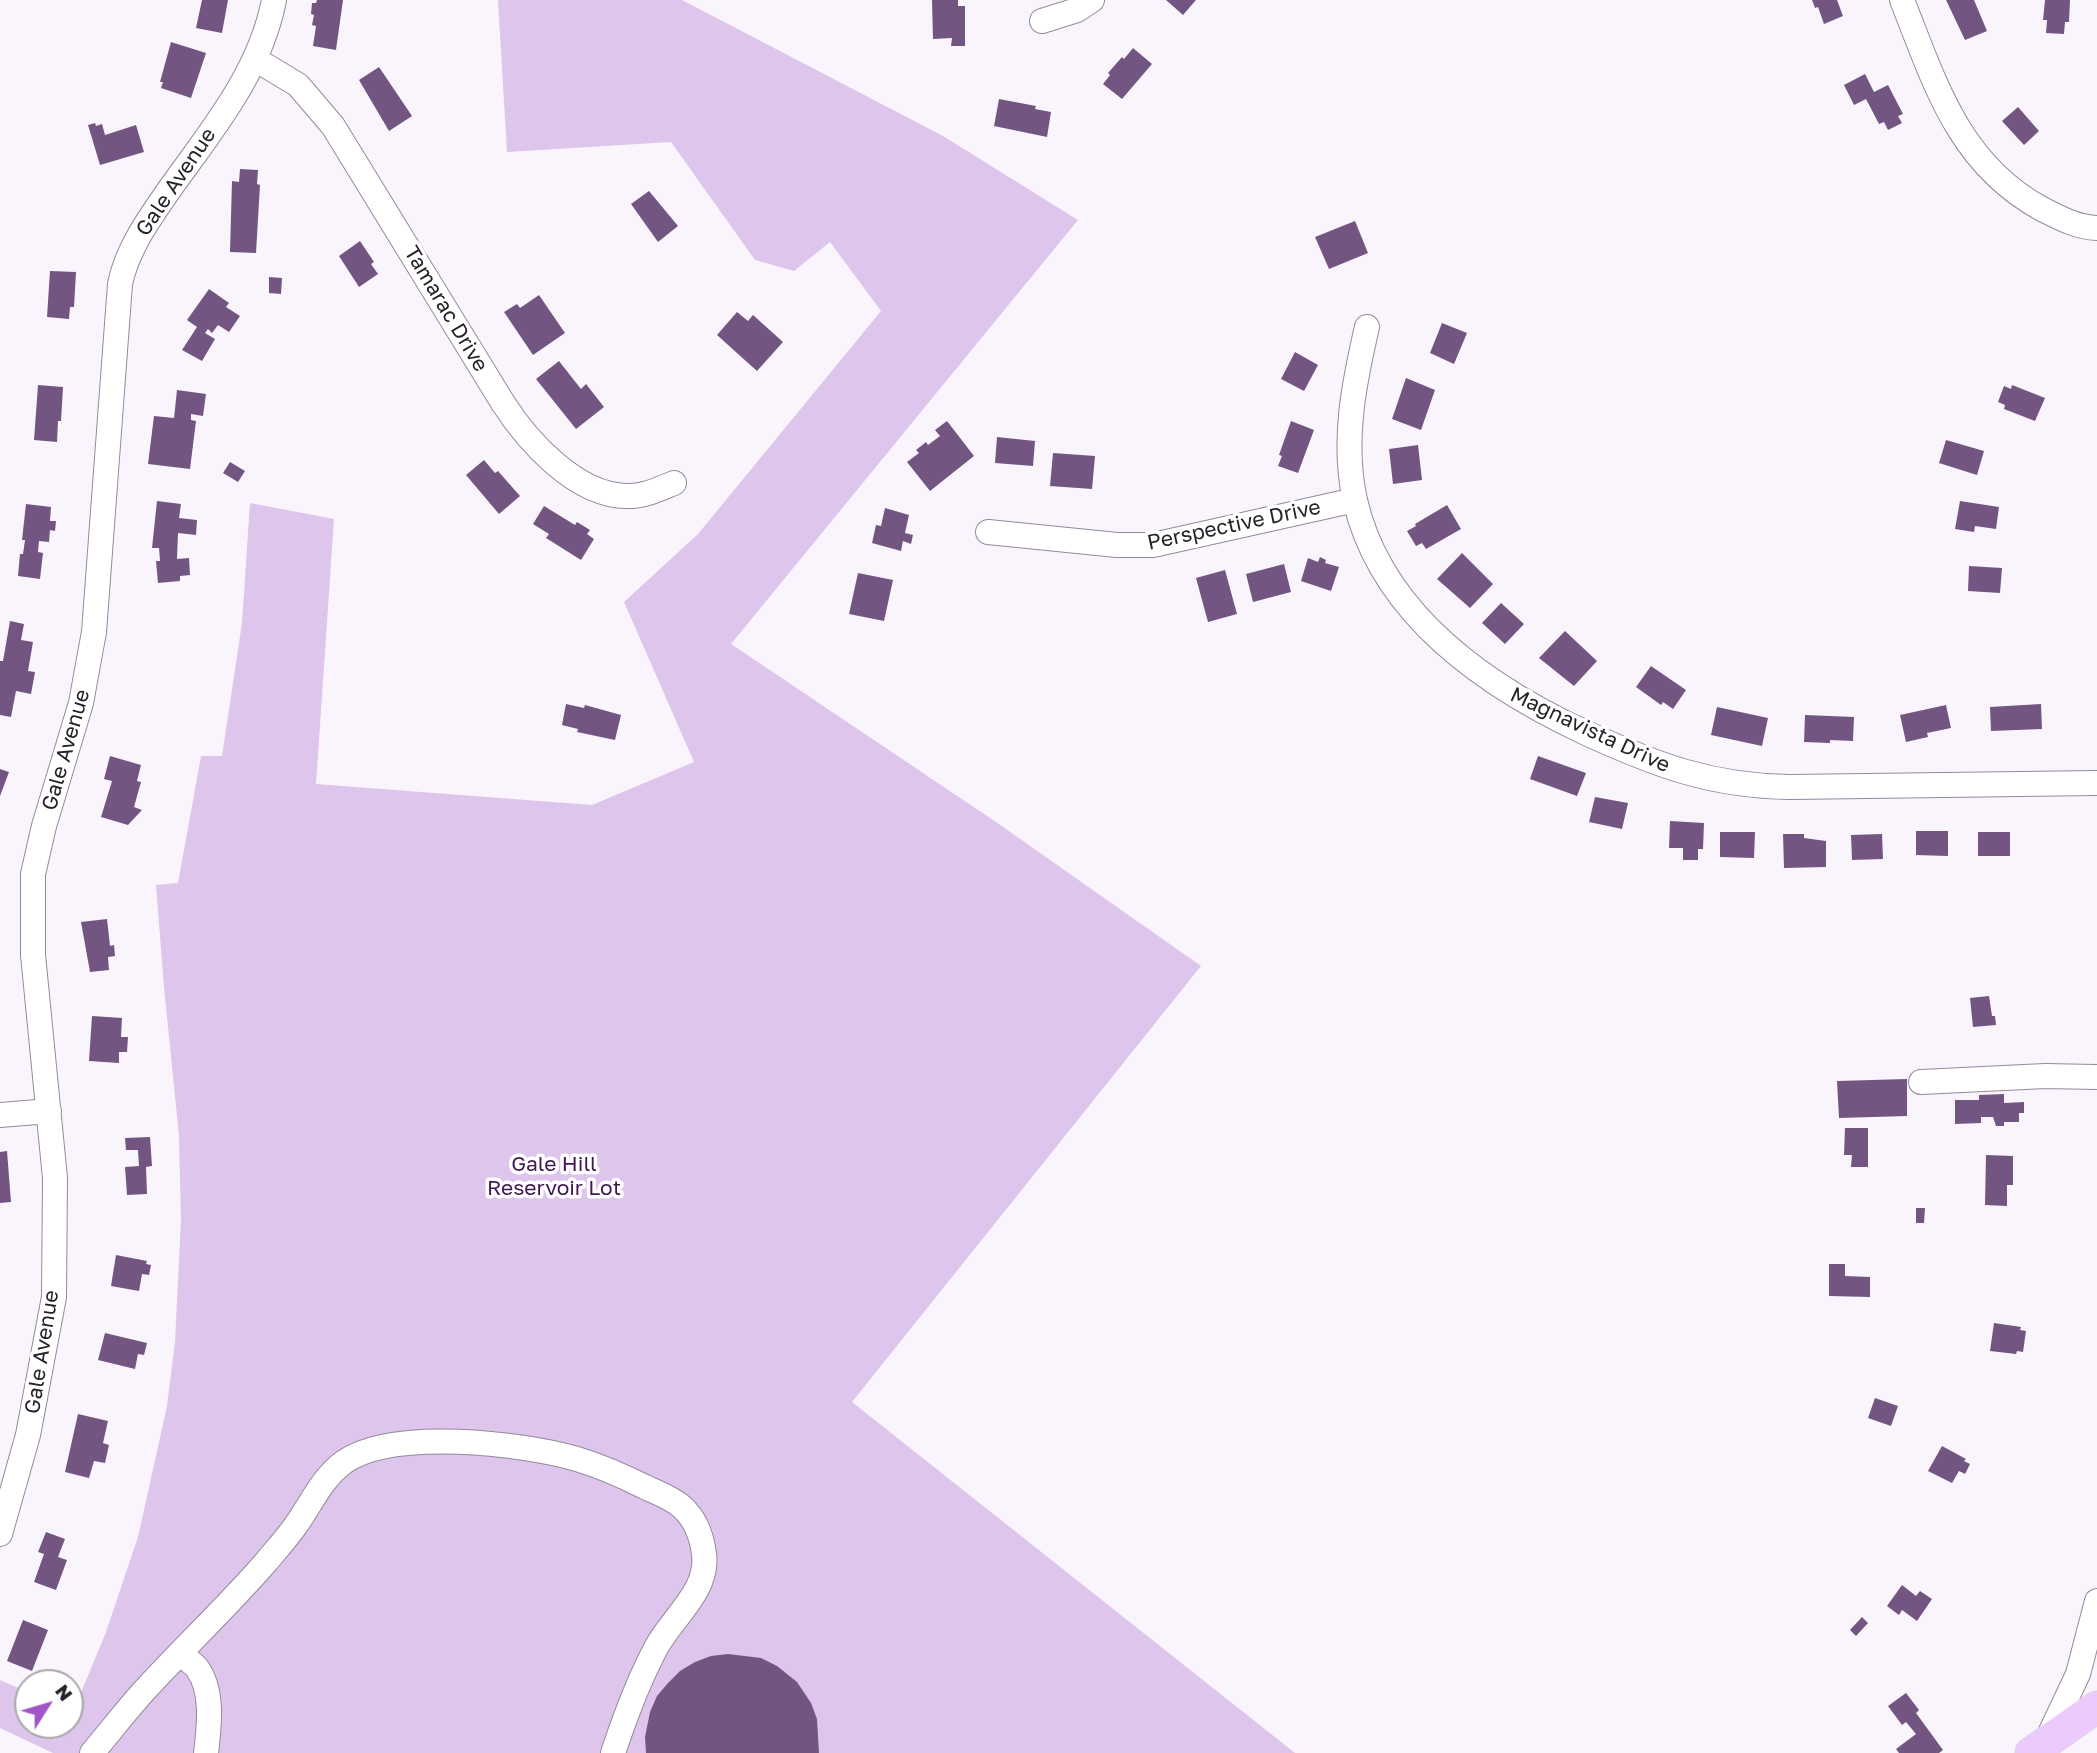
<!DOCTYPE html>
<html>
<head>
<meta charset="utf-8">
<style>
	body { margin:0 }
	#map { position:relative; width:2097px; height:1753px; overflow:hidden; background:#faf5fd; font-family:"Golos Text",sans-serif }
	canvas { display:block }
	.north { position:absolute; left:14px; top:1669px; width:70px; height:70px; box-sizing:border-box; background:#fff; border:2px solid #a9a7a9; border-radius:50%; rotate:53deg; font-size:19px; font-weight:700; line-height:28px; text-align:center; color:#272229 }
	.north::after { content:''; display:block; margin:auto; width:24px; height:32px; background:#a155c7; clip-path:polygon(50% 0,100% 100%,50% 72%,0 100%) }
</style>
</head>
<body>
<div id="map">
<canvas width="2097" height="1753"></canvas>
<div class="north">N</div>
</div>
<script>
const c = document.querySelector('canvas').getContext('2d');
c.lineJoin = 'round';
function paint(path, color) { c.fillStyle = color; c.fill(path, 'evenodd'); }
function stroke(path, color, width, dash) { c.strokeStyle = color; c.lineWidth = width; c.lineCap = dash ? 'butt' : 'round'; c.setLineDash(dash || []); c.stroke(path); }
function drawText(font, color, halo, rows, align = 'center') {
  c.font = font + ' "Golos Text",sans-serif'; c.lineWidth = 7; c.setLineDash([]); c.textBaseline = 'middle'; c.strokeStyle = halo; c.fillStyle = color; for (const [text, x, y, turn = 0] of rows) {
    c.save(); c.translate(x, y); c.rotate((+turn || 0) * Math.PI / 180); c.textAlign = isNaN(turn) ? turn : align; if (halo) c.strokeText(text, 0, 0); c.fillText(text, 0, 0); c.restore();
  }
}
const green = new Path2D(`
	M498 0H682L943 136 1078 220 731 644 996 822 1201 966 852 1402 1295 1753H53L0 1728V1680L28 1692V1725H70V1711L73 1712 106 1632 138 1537 167 1406 175 1342 181 1220 179 1136 164 987 156 885 178 883 201 756H222L242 623 250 503 334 519 316 784 592 805 694 762 624 602 698 534 881 311 830 242 794 271 755 260 671 142 507 152Z`);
const building = new Path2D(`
	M202 0H228L222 33 196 28Z
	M317 0H343L336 50 313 46 316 26 312 25 314 15 311 14 312 3H316Z
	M932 0H958V6H965V46H951L952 38 933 39Z
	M1166 0H1196L1183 15Z
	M1812 0H1837L1843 16 1824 24 1818 7 1815 8Z
	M1946 0H1974L1987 31 1965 40Z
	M2045 0H2070L2069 22H2065L2064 34 2046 33 2047 20H2043Z
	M171 42 206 53 191 98 161 88 163 82H160Z
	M1133 48 1152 64 1122 99 1103 84 1110 75 1108 73 1122 57 1124 59Z
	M379 67 412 116 389 131 359 80Z
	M1865 74 1874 92 1888 85 1903 114 1898 116 1902 123 1888 130 1884 122 1879 124 1866 99 1854 105 1844 85Z
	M999 99 1036 106 1035 109 1051 112 1047 137 994 126Z
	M2018 107 2039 131 2024 145 2002 121Z
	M95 123 96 126 102 124 105 135 136 125 144 152 100 165 88 125Z
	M240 169 258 170 257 184 260 185 256 253 230 252 232 181 239 182Z
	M649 191 678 226 658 242 631 204Z
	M1355 221 1368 253 1329 269 1315 237Z
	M360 241 374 262 371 264 378 274 359 287 339 256Z
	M50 271 76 272 74 307H70L69 319 47 317Z
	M269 277 282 278 281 294 269 293Z
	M209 289 229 303 226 307 240 316 229 332 218 325 212 333 208 329 205 333 215 339 202 361 182 350 197 327 187 320Z
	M539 295 565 333 533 355 504 312 517 304 520 308Z
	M737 312 748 321 753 315 783 342 757 371 717 335Z
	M1442 323 1467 333 1454 364 1430 353Z
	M1295 352 1318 365 1304 391 1281 379Z
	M559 361 581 389 586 384 604 407 576 429 536 379Z
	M1406 378 1435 390 1421 430 1392 419Z
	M38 385 63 387 61 421H58L57 442 34 440Z
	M2012 385 2045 398 2035 421 2004 409 2005 405 1998 402 2004 386 2011 389Z
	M177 390 206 394 203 416 191 414V420L196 421 190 469 148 464 154 416 174 418Z
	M947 421 974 456 930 491 907 462 919 453 916 450 926 442 928 445 940 436 935 430Z
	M1291 421 1314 430 1298 473 1278 466 1282 456 1279 455Z
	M997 437 1035 441 1033 466 995 463Z
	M1946 440 1984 451 1977 475 1939 463Z
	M1418 445 1422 480 1393 484 1389 449Z
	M1053 453 1095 456 1092 489 1050 486Z
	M484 460 495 473 498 471 520 496 499 514 466 475Z
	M230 462 245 471 238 482 223 473Z
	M157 501 181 504 179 518 197 520 196 535 178 533 177 559 189 558 190 575 180 576V581L158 583 156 561H160L159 548H152Z
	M1960 501 1999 507 1996 529 1975 526 1974 532 1955 529Z
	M26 504 51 507 50 521H56L55 531 50 530 49 542 39 541 38 552 43 553 40 579 18 576 20 554H23L25 540H22Z
	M1447 505 1461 529 1426 549 1422 543 1416 546 1407 531 1416 526 1415 524Z
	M544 506 575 525 577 522 590 530 587 534 594 539 581 560 546 538 549 534 533 524Z
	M885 508 909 515 905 533 913 535 911 544 903 541 901 551 872 543 876 525 881 526Z
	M1462 553 1493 584 1470 608 1437 579Z
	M1320 557 1326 560 1325 563 1339 567 1331 591 1301 581 1308 558 1318 562Z
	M1284 564 1291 592 1253 602 1246 574Z
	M1969 566 2002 568 2000 593 1968 591Z
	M1225 570 1237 614 1208 622 1196 578Z
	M858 573 893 580 884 621 849 614Z
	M1501 603 1524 624 1505 644 1482 623Z
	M10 621 24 624 21 640 33 642 28 671 35 672 31 694 16 691 11 717 0 715V661H3Z
	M1565 631 1597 661 1574 686 1539 658Z
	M1651 666 1686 690 1673 709 1663 702 1661 705 1636 687Z
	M566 704 584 708 585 705 621 715 615 740 577 732 578 729 562 725Z
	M2041 704 2042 729 1991 731 1990 707Z
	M1946 705 1951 728 1927 733 1928 737 1906 742 1900 715Z
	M1717 707 1768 718 1762 746 1711 735Z
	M1805 715 1854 717 1853 741 1830 740V743L1804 742Z
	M110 756 141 765 137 781 141 782 134 807 142 810 128 825 101 817 112 781 104 779Z
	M1538 756 1586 773 1577 796 1530 779Z
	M0 769 9 772 0 796Z
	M1595 797 1628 803 1622 829 1589 822Z
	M1670 821 1704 823 1703 849H1698V860H1683V848H1669Z
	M1916 831H1948V856L1916 855Z
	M1720 832H1755L1754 858 1720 857Z
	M1978 832H2010V856H1978Z
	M1783 834H1804V838L1826 841V867L1784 868Z
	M1882 834 1883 859 1852 860 1851 835Z
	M107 919 110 946 114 945 115 956 108 957 109 970 90 972 81 922Z
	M1989 996 1992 1016H1995L1996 1025 1973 1027 1970 998Z
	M92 1016 122 1018 121 1037H128L127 1052H119V1063L89 1061Z
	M1907 1079V1116L1839 1118 1837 1081Z
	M2004 1094V1103L2024 1102V1113H2019V1122H2004V1126H1996L1993 1117H1981V1123L1955 1124V1100H1979V1095Z
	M1845 1128H1868V1167H1851L1852 1155H1844Z
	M150 1137 152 1166 146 1167 147 1194 127 1195 125 1167 139 1166 138 1150H126L125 1138Z
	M7 1151 11 1202 0 1203V1152Z
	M1986 1155 2013 1156V1185H2007V1206L1985 1205Z
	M1916 1208H1925L1924 1223H1916Z
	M116 1255 147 1261 146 1264 151 1265 149 1275 142 1274 139 1291 111 1286Z
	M1829 1264H1845V1276L1870 1277V1297L1829 1296Z
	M1994 1323 2021 1327 2020 1330 2026 1331 2023 1352 2017 1351 2016 1354 1990 1351Z
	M105 1333 147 1343 144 1355 138 1354 135 1369 98 1360Z
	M1875 1398 1898 1406 1891 1426 1868 1418Z
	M78 1414 108 1421 103 1443 109 1445 105 1463 94 1461 89 1478 65 1472Z
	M1942 1446 1966 1459 1964 1461 1970 1464 1965 1474 1959 1471 1952 1483 1928 1471Z
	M46 1532 65 1539 58 1557 67 1560 56 1590 34 1582 44 1554 38 1552Z
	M1902 1585 1916 1596 1920 1591 1932 1599 1917 1621 1902 1610 1899 1615 1887 1606Z
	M1862 1617 1868 1623 1856 1636 1850 1630Z
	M23 1620 48 1630 32 1671 7 1661Z
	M728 1654 761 1658 777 1666 797 1682 811 1703 817 1719 819 1753H646L645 1737 650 1712 657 1696 668 1683 680 1671 695 1662 711 1656Z
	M1906 1693 1919 1710 1916 1713 1943 1750 1939 1753H1899L1896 1749 1916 1734 1906 1722 1902 1725 1888 1706Z`);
const minor = new Path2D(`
	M1902 0C1935 83 1958 163 2042 209 2060 218 2076 227 2097 228
	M1042 21 1077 10 1092 0
	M255 59 298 85 333 126 503 403C528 442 576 495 626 496 643 497 659 489 674 483
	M1367 327C1354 383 1342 442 1355 500 1381 614 1487 687 1586 733 1656 765 1711 786 1790 787L2097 783
	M988 532 1117 545H1153L1355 500
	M1921 1082 2045 1076 2097 1077
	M0 1115 49 1111
	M0 1534 28 1435 54 1297 55 1178 33 955V874L44 826 81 703 94 632 120 284C127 249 149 219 169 190 211 131 260 73 274 0
	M180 1654C185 1658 193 1663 197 1668 214 1691 209 1727 206 1753
	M2045 1744 2078 1674 2097 1601
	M92 1753C109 1733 125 1712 143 1692 183 1648 227 1607 266 1562 276 1550 287 1538 296 1525 311 1504 322 1478 344 1462 393 1428 521 1443 577 1459 600 1466 623 1476 645 1487 658 1493 672 1498 682 1507 695 1519 702 1537 704 1554 709 1590 673 1617 657 1646 639 1679 625 1717 613 1753`);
const major = new Path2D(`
	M2031 1753 2097 1707`);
const streetNames = [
	["Gale Avenue",176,182,-56],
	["Tamarac Drive",446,309,59],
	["Perspective Drive",1234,525,-12],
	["Magnavista Drive",1590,730,25],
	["Gale Avenue",66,750,-74],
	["Gale Avenue",42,1352,-81]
];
const parkNames = [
	["Gale Hill",554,1164],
	["Reservoir Lot",554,1188]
];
paint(green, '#ddc5ec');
paint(building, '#725681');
stroke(minor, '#94899b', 26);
stroke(major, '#d4d3d4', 33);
stroke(minor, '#fff', 24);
stroke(major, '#eccafe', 32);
drawText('21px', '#272229', '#fff', streetNames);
drawText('21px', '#401852', '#fff', parkNames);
</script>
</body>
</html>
